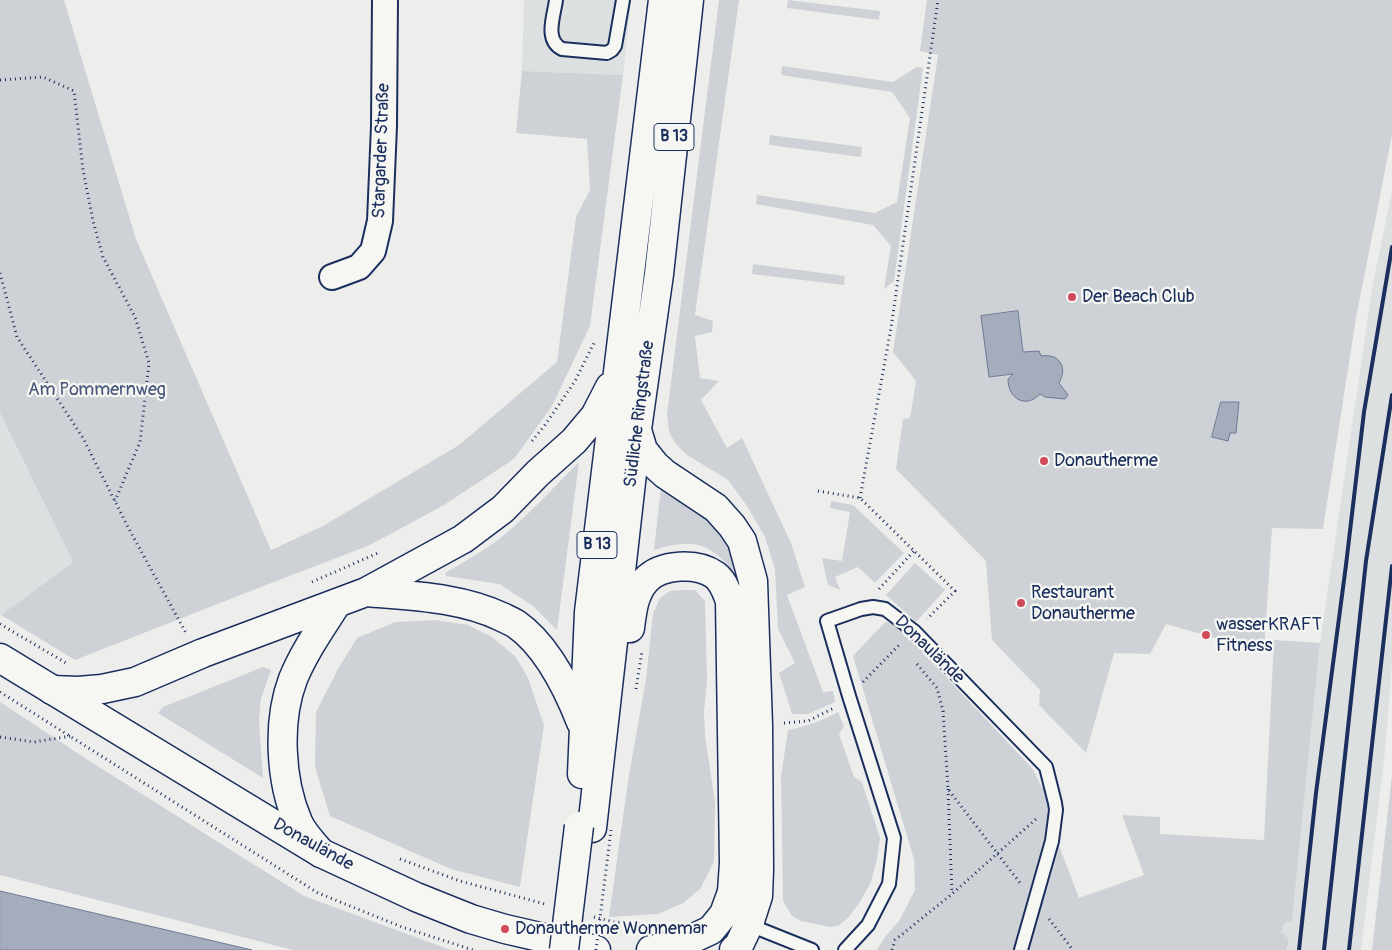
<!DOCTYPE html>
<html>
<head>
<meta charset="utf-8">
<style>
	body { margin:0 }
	canvas { display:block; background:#edeeec }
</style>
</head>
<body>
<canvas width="1392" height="950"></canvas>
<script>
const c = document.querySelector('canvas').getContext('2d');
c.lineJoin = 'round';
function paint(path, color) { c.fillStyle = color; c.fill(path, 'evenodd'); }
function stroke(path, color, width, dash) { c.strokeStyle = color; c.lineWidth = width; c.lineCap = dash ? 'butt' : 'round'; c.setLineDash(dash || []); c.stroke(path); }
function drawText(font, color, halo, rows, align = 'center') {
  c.font = font + ' Pangolin,sans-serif'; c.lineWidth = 4.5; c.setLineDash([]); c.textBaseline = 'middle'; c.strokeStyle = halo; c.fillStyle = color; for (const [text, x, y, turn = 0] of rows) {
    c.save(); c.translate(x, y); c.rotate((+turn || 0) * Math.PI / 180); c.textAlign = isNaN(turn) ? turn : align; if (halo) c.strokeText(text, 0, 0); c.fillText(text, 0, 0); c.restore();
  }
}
const built = new Path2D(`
	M524 0H631L623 75 522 71Z
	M1392 191V664L1385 752 1361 950H1288L1289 939 1281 932 1285 922 1292 920 1320 643 1373 283Z
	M0 413 73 562 1 615H0Z`);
const green = new Path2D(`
	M0 0H64L136 239 271 550 323 526 459 445 557 362 576 217 590 190 587 139 516 133 522 71 623 75 590 326 552 406 514 459 444 505 370 545 261 587 75 660 1 615 73 562 0 413Z
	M719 0H739L695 315 713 321 712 332 695 336 700 378 719 381 701 400 727 448 742 438 791 543 805 587 787 595 823 692 833 691 835 702 808 714H792L779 673 795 663 778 629 775 569 765 537 747 506 728 480 687 455 675 443 669 432 667 414Z
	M788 0 880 11 879 20 787 8Z
	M927 0H1392V135L1356 318 1323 529 1272 528 1264 652 1166 624 1150 654 1114 653 1086 753 1039 705 1040 690 992 640 986 561 896 469 903 419 910 418 916 381 893 352 938 55 920 51Z
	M782 66 893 82 917 67 923 68 894 281 884 289 891 246 873 225 756 204 757 195 875 213 897 202 910 118 892 92 781 75Z
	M770 135 862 147 861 157 769 145Z
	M753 264 845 276 844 285 752 274Z
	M579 462 557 630 533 606 499 584 446 576 445 573C464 562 487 549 504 535 531 513 554 487 579 462Z
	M661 487 695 505 734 549 743 578 736 580C732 573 728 565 723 560 701 538 681 542 654 550Z
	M831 501 853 505 904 553 875 583 858 567 835 577 840 590 828 585 822 558 842 561 850 512 830 508Z
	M915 563 945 590 916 622 886 595Z
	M683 590H695L705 601 707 680 704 712 705 736 715 802 714 862 700 889 683 903 658 914 609 917 628 781 646 679 653 614 660 598 670 591Z
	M435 620 468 625 492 637 516 657 528 678 544 725 520 887 451 869 330 816 315 767 316 712 338 669 357 638 395 622Z
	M885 622 896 624 1032 768 1046 795 1048 817 1079 898 1144 875 1122 815 1160 817V834L1264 840 1274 640 1320 643 1292 921 1285 922 1281 932 1289 939 1287 950H877L885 937 899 921 915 890 914 859 853 656Z
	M263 667 271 670 261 699 259 720 263 778 158 713 163 707Z
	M0 702 88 760 304 896 451 950H293L0 875Z
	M838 712 844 726 839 734 854 777 862 782 880 838 877 859 871 882 860 902 848 918 838 926 830 927 801 921 792 916 783 901 781 776 788 730C807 726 822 721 838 712Z
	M1392 775V950H1372Z`);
const water = new Path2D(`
	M1018 311 1023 352 1039 351 1041 356C1060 353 1068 368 1059 383L1068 395 1065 399 1045 397 1040 394C1026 409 1008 399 1008 379L1013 374 989 377 981 316Z
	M1221 402H1239L1236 433H1230L1228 441 1212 437Z
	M0 891 252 950H0Z`);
const path = new Path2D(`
	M0 80 43 77 74 91 83 170 93 221 103 257 135 317 149 363 140 442 115 501
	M0 273 17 337 83 438 129 529 186 633
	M532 441 545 425 575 381 594 343
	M818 491 860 498 955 591 927 619
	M860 498 891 328 938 0
	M312 582 378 553
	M879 589 914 551
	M0 624 66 663
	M917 664 937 688 943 711 948 789 1020 883
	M863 682 901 643
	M636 689 642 651
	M0 692 318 893 402 927 473 950
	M784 723 808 721 834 708
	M0 737 34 742 71 736
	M948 789 952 893
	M400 859 460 881 545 904
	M594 917 614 922 642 924
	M1049 919 1073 950
	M892 950 895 940 952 894 1036 819`);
const lane = new Path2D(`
	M556 0C554 16 544 40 562 49L607 53 612 50 615 46 623 0
	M747 924 812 950
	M845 950 868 925 889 884 894 838 849 696 827 621 861 609 873 607 885 609 914 631 1046 767 1055 803 1056 810 1052 841 1021 950`);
const street = new Path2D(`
	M332 277 359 267 373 251 380 221 384 126 385 0`);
const secondary = new Path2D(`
	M0 658 321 853 416 897 471 919 505 929 596 950
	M651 950 675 945 694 938 711 930 724 914 732 892
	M734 950 739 945 749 924`);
const primary = new Path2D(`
	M637 430 643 450 655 465 665 474 716 508 732 526 742 541 753 581 758 725 759 870 758 896 749 924
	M366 592C412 596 460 597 502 617 506 619 511 621 516 624 546 645 568 689 581 722
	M630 628C632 611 634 593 646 580 661 564 697 562 715 575 724 582 726 591 730 601L734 863 732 892
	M52 690 78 691 102 689 135 682 203 653 366 592 463 539 503 509 538 473 574 441 595 416 610 387
	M582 774 589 612 663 0
	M592 828 637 429 659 274 689 0
	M321 853C313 843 303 834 298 822 280 781 277 721 293 679 304 652 321 628 337 603`);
const rail = new Path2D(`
	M1299 950 1316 793 1346 565 1364 412 1392 247
	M1324 950 1366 561 1392 395
	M1349 950 1392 566`);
const pathBridge = new Path2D(`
	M596 950 611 830`);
const primaryBridge = new Path2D(`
	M564 950 579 826`);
const markers = [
	[1072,297,5,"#d1495b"],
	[1044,461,5,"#d1495b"],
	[1021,603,5,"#d1495b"],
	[1206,635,5,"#d1495b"],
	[505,929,5,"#d1495b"]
];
const shields = [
	[674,137,40],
	[597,545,40]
];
const shieldNames = [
	["B 13",674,137],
	["B 13",597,545]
];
const streetNames = [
	["Stargarder Straße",382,151,-88],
	["Südliche Ringstraße",640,414,-83],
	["Donaulände",929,650,44],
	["Donaulände",313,845,29]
];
const poiNames = [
	["Der Beach Club",1082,297],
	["Donautherme",1054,461],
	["Restaurant",1031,593],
	["Donautherme",1031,614],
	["wasserKRAFT",1216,625],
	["Fitness",1216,646],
	["Donautherme Wonnemar",515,929]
];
const parkNames = [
	["Am Pommernweg",97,390]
];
paint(built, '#dde0e1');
paint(green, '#ced2d7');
paint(water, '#a5acbc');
stroke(water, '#6e7a96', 1);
stroke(lane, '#1b2f5e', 16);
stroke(street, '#1b2f5e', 28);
stroke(secondary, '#1b2f5e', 31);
stroke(primary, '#1b2f5e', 31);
stroke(path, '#1b2f5e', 3, [1, 4]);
stroke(lane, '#f6f6f2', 12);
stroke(street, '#f6f6f2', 24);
stroke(secondary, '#f6f6f2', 28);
stroke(primary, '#f6f6f2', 28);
stroke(rail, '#1b2f5e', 4);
stroke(primaryBridge, '#1b2f5e', 31, []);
stroke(pathBridge, '#1b2f5e', 3, [1, 4]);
stroke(primaryBridge, '#f6f6f2', 28);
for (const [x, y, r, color] of markers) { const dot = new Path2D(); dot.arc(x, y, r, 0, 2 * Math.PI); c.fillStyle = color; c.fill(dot); stroke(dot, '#f6f6f2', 2); }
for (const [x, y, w] of shields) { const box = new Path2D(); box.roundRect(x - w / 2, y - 13.5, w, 27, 4); c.fillStyle = '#f6f6f2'; c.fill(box); stroke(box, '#1b2f5e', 1); }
drawText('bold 16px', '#1b2f5e', null, shieldNames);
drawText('18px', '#1b2f5e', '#f6f6f2', streetNames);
drawText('18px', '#1b2f5e', '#f6f6f2', poiNames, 'left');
drawText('18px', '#48587c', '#f6f6f2', parkNames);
</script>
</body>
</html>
